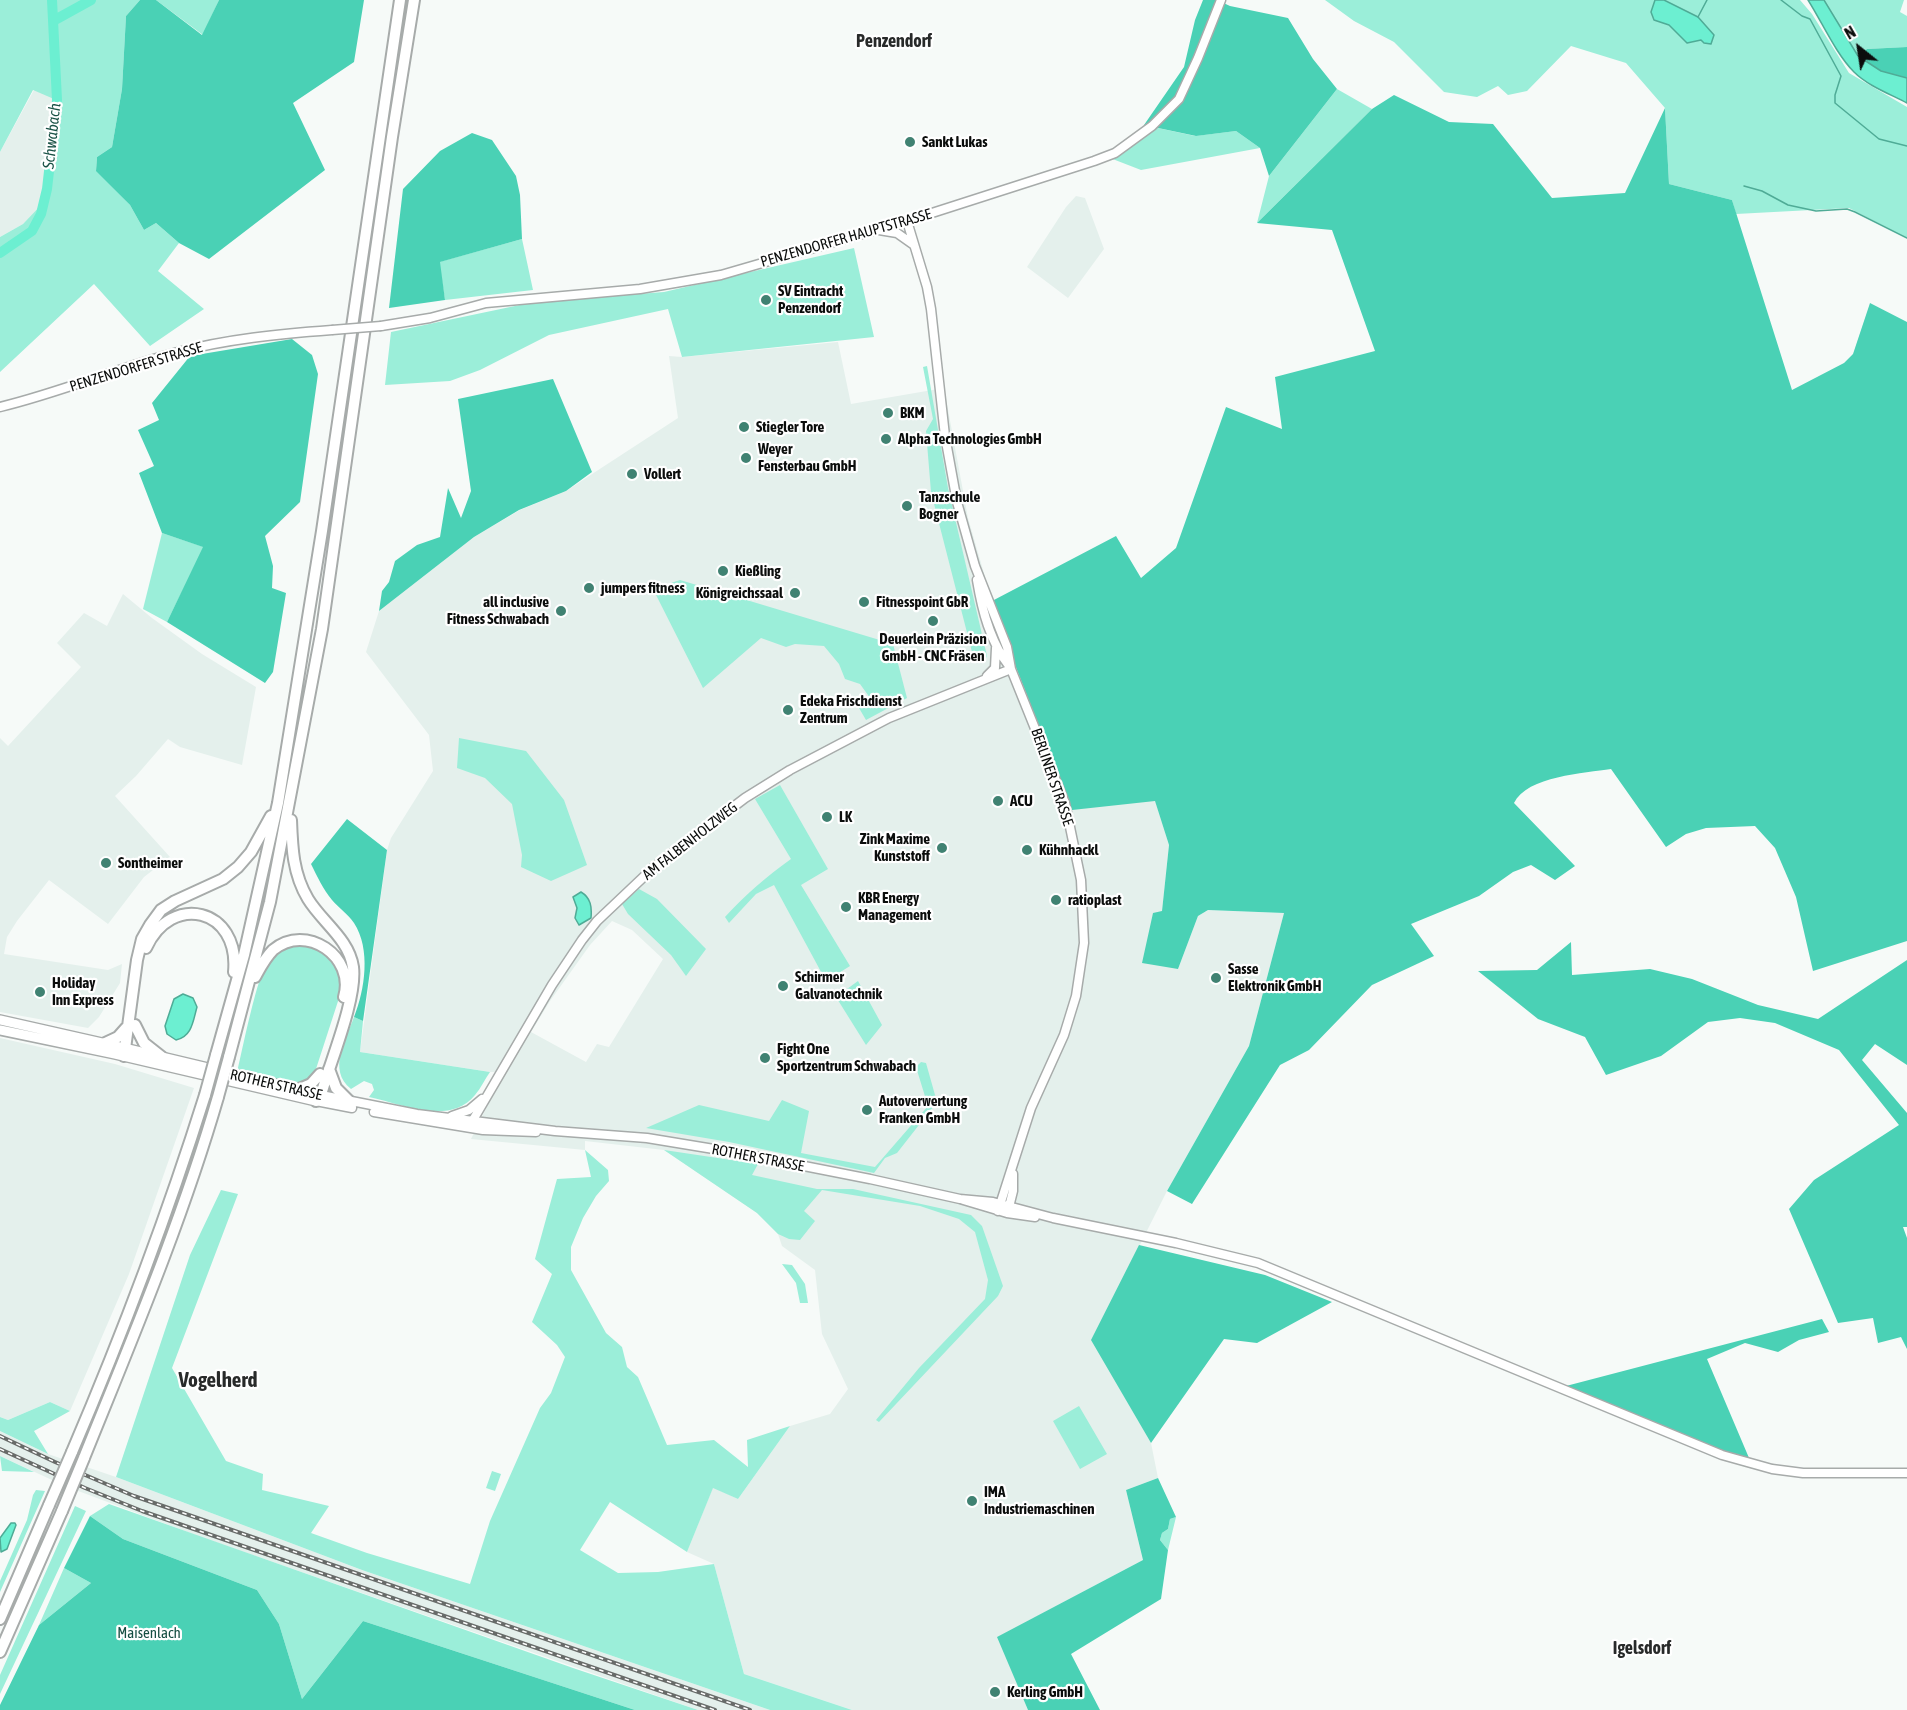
<!DOCTYPE html>
<html>
<head>
<meta charset="utf-8">
<style>
	body { margin:0 }
	#map { position:relative; width:1907px; height:1710px; overflow:hidden; background:#f6faf8; font-family:"Asap Condensed",sans-serif }
	canvas { display:block }
	.north { position:absolute; left:1829px; top:18px; width:60px; height:60px; -webkit-text-stroke:4px #fff; paint-order:stroke; rotate:330deg; font-size:16px; font-weight:700; line-height:24px; text-align:center; color:#0b0d0c }
	.north::after { content:''; display:block; margin:auto; width:21px; height:27px; background:#0b0d0c; clip-path:polygon(50% 0,100% 100%,50% 72%,0 100%) }
</style>
</head>
<body>
<div id="map">
<canvas width="1907" height="1710"></canvas>
<div class="north">N</div>
</div>
<script>
const c = document.querySelector('canvas').getContext('2d');
c.lineJoin = 'round';
function paint(path, color) { c.fillStyle = color; c.fill(path, 'evenodd'); }
function stroke(path, color, width, dash) { c.strokeStyle = color; c.lineWidth = width; c.lineCap = dash ? 'butt' : 'round'; c.setLineDash(dash || []); c.stroke(path); }
function drawText(font, color, halo, rows, align = 'center') {
  c.font = font + ' "Asap Condensed",sans-serif'; c.lineWidth = 4.5; c.setLineDash([]); c.textBaseline = 'middle'; c.strokeStyle = halo; c.fillStyle = color; for (const [text, x, y, turn = 0] of rows) {
    c.save(); c.translate(x, y); c.rotate((+turn || 0) * Math.PI / 180); c.textAlign = isNaN(turn) ? turn : align; if (halo) c.strokeText(text, 0, 0); c.fillText(text, 0, 0); c.restore();
  }
}
const built = new Path2D(`
	M34 90 54 98 41 205 23 224 0 237V152Z
	M1076 196 1085 198 1104 249 1068 298 1027 267 1066 207Z
	M838 342 851 404 944 388 968 518 992 601 1017 670 1040 727 1154 797 1169 845 1162 911 1178 969 1198 916 1208 910 1284 913 1249 1046 1167 1191 1092 1340 1151 1443 1158 1478 1126 1490 1143 1560 998 1637 1028 1710H852L744 1674 714 1564 687 1552 713 1487 738 1499 790 1426 830 1414 848 1389 822 1334 815 1270 782 1246 778 1234 757 1213 664 1150 585 1141V1150L471 1139 504 1072H490L360 1052 387 850 391 838 433 771 429 735 366 652 379 611 474 537 520 510 566 491 678 418 669 356 682 357ZM612 921 632 930 663 959 609 1047 597 1044 586 1062 531 1032 550 1001 590 945Z
	M123 594 152 618 202 654 256 687 242 765 180 747 168 739 136 776 115 796 170 857 144 877 108 924 49 880 17 921 7 937 4 954 108 970 122 964 120 983 99 1017 88 1028 0 1012V738L8 746 81 667 57 643 84 613 107 626Z
	M0 1038 115 1064 194 1088 129 1274 70 1411 50 1402 8 1420 0 1417Z
	M0 1431 48 1454 116 1477 362 1570 770 1710H698L198 1536 65 1486 0 1456Z`);
const green = new Path2D(`
	M0 0H140L126 16 122 89 112 147 97 157 96 170 130 205 144 230 156 223 179 243 158 271 204 309 150 346 94 284 0 372V237L23 224 41 205 54 99 33 90 0 152Z
	M156 0H219L203 35Z
	M1325 0H1800L1812 14 1849 73 1907 107V238L1849 208 1736 214 1732 200 1669 184 1665 108 1626 63 1571 46 1527 91 1508 95 1498 86 1477 97 1444 92 1394 42 1354 21Z
	M1824 0H1904L1900 12 1907 16V47L1867 49 1858 56Z
	M1337 89 1372 109 1257 223 1269 176Z
	M1144 125 1195 136 1236 131 1260 148 1141 170 1110 158 1136 140Z
	M522 239 533 290 445 300 439 262Z
	M854 248 874 337 682 357 668 309 549 335 480 370 450 381 385 385 391 332 534 302 664 292Z
	M927 366 948 488 987 656 984 663 973 656 931 492 926 431 933 419 923 367Z
	M162 533 204 547 167 622 143 609Z
	M680 580 893 644 907 698 866 720 859 708 873 702 860 684 845 679 839 664 824 646 795 644 786 647 761 638 703 688 653 589Z
	M459 738 526 751 564 800 587 865 551 881 521 867 522 855 512 804 485 778 457 768Z
	M780 785 828 869 801 885 850 966 826 981 774 885 756 894 729 923 725 917C745 895 766 877 791 859L755 799Z
	M639 889 657 899 706 949 686 976 671 955 628 914 622 904Z
	M303 943 330 955 341 977V992L315 1072 306 1082 297 1085 237 1073C242 1052 258 971 269 959 279 949 289 946 303 943Z
	M858 981 882 1025 866 1045 836 997Z
	M354 1017 363 1021 360 1052 490 1072C485 1079 481 1088 475 1095 449 1127 400 1103 369 1097L374 1090 372 1084 364 1081 351 1089C327 1070 346 1039 354 1017Z
	M921 1062 926 1063 937 1102 897 1153 885 1158 874 1173 729 1142 646 1128 699 1105 769 1121 782 1100 809 1111 801 1153 875 1167 928 1106 916 1067Z
	M585 1150 608 1170 609 1181 596 1196 583 1218 571 1247V1270L606 1333 622 1347 627 1367 638 1377 667 1445 714 1440 748 1467 747 1440 790 1426 738 1499 713 1488 687 1552 610 1502 580 1550 618 1573 658 1572 714 1564 744 1674 852 1710H770L362 1570 116 1477 190 1255 221 1190 238 1194 172 1368 226 1461 263 1474 262 1490 329 1506 311 1533 367 1553 470 1584 490 1521 540 1408 551 1393 565 1357 557 1345 532 1322 552 1274 535 1259 557 1179 591 1177Z
	M664 1150 758 1164 752 1175 817 1189H853L971 1215 982 1226 1003 1286 998 1296 879 1422 876 1420 919 1368 985 1299 988 1280 975 1232 959 1219 920 1206 822 1190 804 1211 815 1221 800 1240 789 1239 778 1234 757 1213Z
	M782 1264 792 1265 805 1284 808 1303H800L796 1283Z
	M50 1402 70 1411 34 1431 48 1454 0 1431V1417L8 1420Z
	M1079 1406 1107 1454 1080 1469 1053 1421Z
	M0 1456 34 1472 2 1471Z
	M492 1471 501 1474 495 1491 486 1488Z
	M36 1490 45 1491 0 1592V1581L27 1520 33 1495Z
	M109 1504 573 1668 698 1710H635L363 1621 302 1699 279 1624 257 1590 123 1539 90 1516Z
	M75 1506 86 1511 0 1694V1675Z
	M1176 1517 1168 1550 1160 1540 1162 1533 1168 1529 1170 1519Z
	M64 1568 91 1583 39 1625Z`);
const forest = new Path2D(`
	M140 0H156L202 35 219 0H364L354 62 293 103 325 170 209 259 179 243 156 223 144 230 130 205 96 171 97 157 112 147 122 89 126 16Z
	M1203 0H1217L1230 6 1288 18 1313 59 1337 89 1269 176 1260 148 1236 131 1196 136 1144 125 1184 67 1195 20Z
	M1907 47V78L1881 71 1858 56 1867 49Z
	M1394 95 1449 122 1493 124 1552 198 1625 193 1665 108 1669 184 1732 200 1792 390 1844 363 1853 354 1870 303 1907 322V941L1813 971 1796 897 1775 848 1755 826 1706 828 1686 834 1666 847 1611 769C1585 773 1527 776 1514 803L1575 866 1555 880 1531 865 1513 872 1479 896 1411 924 1434 956 1372 985 1309 1050 1280 1065 1192 1204 1167 1191 1249 1046 1284 913 1208 910 1198 916 1178 969 1142 963 1153 913 1162 911 1169 845 1155 801 1072 810 1017 670 992 601 1116 536 1141 578 1176 548 1226 407 1282 429 1275 377 1375 351 1332 230 1257 223 1372 109Z
	M472 133 492 140 516 176 520 195 522 239 440 262 445 300 389 308 403 189 440 151Z
	M292 339 312 355 318 374 300 502 265 536 273 566 272 588 286 593 273 672 265 683 167 622 203 547 162 533 139 473 154 466 138 430 159 420 152 403 190 356Z
	M553 379 592 472 566 491 519 510 474 537 379 611 382 591 389 582 395 561 417 545 440 537 448 488 461 518 471 491 458 399Z
	M347 819 387 850 363 1021 354 1017C365 990 371 949 354 923 348 914 339 908 332 900 323 889 317 876 311 864Z
	M1571 942 1572 975 1650 969 1692 979 1758 1005 1818 1019 1907 960V1065L1875 1044 1862 1060 1907 1113V1227H1903L1907 1238V1349L1901 1337 1878 1343 1873 1318 1838 1323 1789 1209 1814 1180 1899 1125 1839 1050 1775 1023 1740 1018 1708 1022 1661 1056 1606 1075 1585 1037 1538 1019 1478 971 1537 970Z
	M1139 1245 1265 1275 1332 1302 1257 1343 1224 1339 1151 1443 1091 1340Z
	M1822 1319 1829 1332 1799 1340 1778 1352 1745 1343 1707 1359 1752 1465 1566 1386Z
	M1158 1478 1176 1517 1170 1519 1168 1529 1162 1533 1160 1540 1168 1550 1161 1599 1071 1654 1100 1710H1028L997 1637 1143 1560 1126 1490Z
	M90 1516 123 1539 257 1590 279 1624 302 1699 363 1621 635 1710H0V1705L39 1625 91 1583 64 1568Z`);
const water = new Path2D(`
	M1655 0H1664L1698 17 1714 35 1711 44 1704 43 1701 40 1687 43 1669 25 1654 20 1651 12Z
	M1808 0H1824L1858 56 1881 71 1907 78V103C1890 94 1868 86 1854 72 1836 54 1822 22 1808 0Z
	M581 892C591 898 592 907 591 918L579 925 575 918 577 908 573 897Z
	M183 994 193 998 197 1007C193 1021 192 1037 176 1040L167 1034 165 1026 174 999Z
	M11 1523H15L16 1525 7 1549 1 1552 0 1538Z`);
const stream = new Path2D(`
	M1781 0 1802 16 1810 19 1841 76 1835 95V103L1879 139 1907 146
	M1698 17 1707 0
	M1744 186 1762 191 1788 205 1816 211 1847 209 1855 212 1907 238`);
const river = new Path2D(`
	M53 21 91 0
	M0 253 32 231 41 214 47 189 57 100 52 0`);
const secondary = new Path2D(`
	M907 221 927 287 931 309 945 436 957 502 975 566 1007 647 1011 669 1065 803 1081 880 1084 943 1076 996 1064 1035 1031 1108 998 1211
	M879 230 897 233 914 245
	M381 326 430 318 486 303 640 289 721 275 907 221 1094 161 1115 153 1152 126 1179 99 1198 58 1221 0
	M0 407C59 393 115 369 174 353 226 339 279 334 332 330
	M977 580C982 610 990 642 1009 666
	M987 676 995 668 996 648
	M321 1095 417 1114 555 1131 647 1138 738 1153 870 1179 960 1199 1007 1213 1035 1217
	M316 1101 352 1108
	M374 1112 483 1130 536 1132
	M452 1116 469 1110 482 1099
	M467 1127 473 1120 552 985 582 940 597 921 653 868 745 798 790 770 889 718 1011 669
	M960 1199 993 1202 1053 1218 1176 1243 1258 1263 1722 1455 1772 1469 1803 1473H1907
	M1008 1211 1013 1191V1174`);
const primary = new Path2D(`
	M0 1020 124 1048 321 1095
	M0 1030 115 1054 316 1101`);
const highway = new Path2D(`
	M291 820C292 848 293 874 308 899 322 922 349 939 353 967 357 999 330 1062 321 1095L316 1101
	M146 948C171 892 240 908 234 972
	M255 977C260 968 265 958 273 950 306 922 356 957 344 997
	M135 1025 144 1043 163 1058
	M103 1044 118 1037 126 1028
	M216 1055 244 955 278 803 322 531 400 0
	M124 1056 137 960 142 939 150 925 161 910 175 901 223 879 238 867 251 852 271 816
	M229 1057 270 902 322 629 392 137 414 0
	M329 1069 336 1088 350 1102
	M297 1090 311 1084 320 1074
	M72 1452C122 1335 167 1216 205 1095
	M84 1458C132 1339 182 1221 218 1097
	M0 1619 49 1505
	M0 1652 62 1511`);
const rail = new Path2D(`
	M0 1436 55 1462 134 1496 750 1710
	M0 1449 85 1488 142 1511 715 1710`);
const secondaryBridge = new Path2D(`
	M332 330 381 326`);
const highwayBridge = new Path2D(`
	M205 1095 216 1055
	M218 1097 229 1057
	M49 1505 72 1452
	M62 1511 84 1458`);
const markers = [
	[910,142,6,"#408272"],
	[766,300,6,"#408272"],
	[888,413,6,"#408272"],
	[744,427,6,"#408272"],
	[886,439,6,"#408272"],
	[746,458,6,"#408272"],
	[632,474,6,"#408272"],
	[907,506,6,"#408272"],
	[723,571,6,"#408272"],
	[589,588,6,"#408272"],
	[795,593,6,"#408272"],
	[864,602,6,"#408272"],
	[561,611,6,"#408272"],
	[933,621,6,"#408272"],
	[788,710,6,"#408272"],
	[998,801,6,"#408272"],
	[827,817,6,"#408272"],
	[942,848,6,"#408272"],
	[1027,850,6,"#408272"],
	[106,863,6,"#408272"],
	[1056,900,6,"#408272"],
	[846,907,6,"#408272"],
	[1216,978,6,"#408272"],
	[783,986,6,"#408272"],
	[40,992,6,"#408272"],
	[765,1058,6,"#408272"],
	[867,1110,6,"#408272"],
	[972,1501,6,"#408272"],
	[995,1692,6,"#408272"]
];
const poiNames = [
	["Sankt Lukas",922,142],
	["SV Eintracht",778,291],
	["Penzendorf",778,308],
	["BKM",900,413],
	["Stiegler Tore",756,427],
	["Alpha Technologies GmbH",898,439],
	["Weyer",758,449],
	["Fensterbau GmbH",758,466],
	["Vollert",644,474],
	["Tanzschule",919,497],
	["Bogner",919,514],
	["Kießling",735,571],
	["jumpers fitness",601,588],
	["Königreichssaal",783,593,"right"],
	["all inclusive",549,602,"right"],
	["Fitness Schwabach",549,619,"right"],
	["Fitnesspoint GbR",876,602],
	["Deuerlein Präzision",933,639,"center"],
	["GmbH - CNC Fräsen",933,656,"center"],
	["Edeka Frischdienst",800,701],
	["Zentrum",800,718],
	["ACU",1010,801],
	["LK",839,817],
	["Zink Maxime",930,839,"right"],
	["Kunststoff",930,856,"right"],
	["Kühnhackl",1039,850],
	["Sontheimer",118,863],
	["KBR Energy",858,898],
	["Management",858,915],
	["ratioplast",1068,900],
	["Sasse",1228,969],
	["Elektronik GmbH",1228,986],
	["Schirmer",795,977],
	["Galvanotechnik",795,994],
	["Holiday",52,983],
	["Inn Express",52,1000],
	["Fight One",777,1049],
	["Sportzentrum Schwabach",777,1066],
	["Autoverwertung",879,1101],
	["Franken GmbH",879,1118],
	["IMA",984,1492],
	["Industriemaschinen",984,1509],
	["Kerling GmbH",1007,1692]
];
const streetNames = [
	["PENZENDORFER HAUPTSTRASSE",846,238,-16],
	["PENZENDORFER STRASSE",136,367,-17],
	["BERLINER STRASSE",1052,777,71],
	["AM FALBENHOLZWEG",690,841,-38],
	["ROTHER STRASSE",276,1085,13],
	["ROTHER STRASSE",758,1158,11]
];
const parkNames = [
	["Maisenlach",149,1633]
];
const waterNames = [
	["Schwabach",52,136,-84]
];
const quarterNames = [
	["Penzendorf",894,41],
	["Igelsdorf",1642,1648]
];
const districtNames = [
	["Vogelherd",218,1380]
];
paint(built, '#e4f0ec');
paint(green, '#9beed9');
paint(forest, '#4ad1b5');
paint(water, '#6cefd1');
stroke(water, '#4fab96', 1.5);
stroke(stream, '#4fab96', 1.5);
stroke(river, '#6cefd1', 10);
stroke(secondary, '#a7abaa', 11);
stroke(primary, '#a7abaa', 12);
stroke(highway, '#a7abaa', 14);
stroke(secondary, '#fff', 8);
stroke(primary, '#fff', 9);
stroke(highway, '#fff', 10);
stroke(rail, '#686b69', 4);
stroke(rail, '#fff', 1.5, [4.5]);
stroke(secondaryBridge, '#a7abaa', 11, []);
stroke(highwayBridge, '#a7abaa', 14, []);
stroke(secondaryBridge, '#fff', 8);
stroke(highwayBridge, '#fff', 10);
for (const [x, y, r, color] of markers) { const dot = new Path2D(); dot.arc(x, y, r, 0, 2 * Math.PI); c.fillStyle = color; c.fill(dot); stroke(dot, '#fff', 2); }
drawText('bold 15px', '#0b0d0c', '#fff', poiNames, 'left');
drawText('15px', '#0b0d0c', '#fff', streetNames);
drawText('15px', '#154e42', '#fff', parkNames);
drawText('italic 16px', '#1a5246', '#fff', waterNames);
drawText('bold 18px', '#282a2a', '#fff', quarterNames);
drawText('bold 21px', '#282a2a', '#fff', districtNames);
</script>
</body>
</html>
